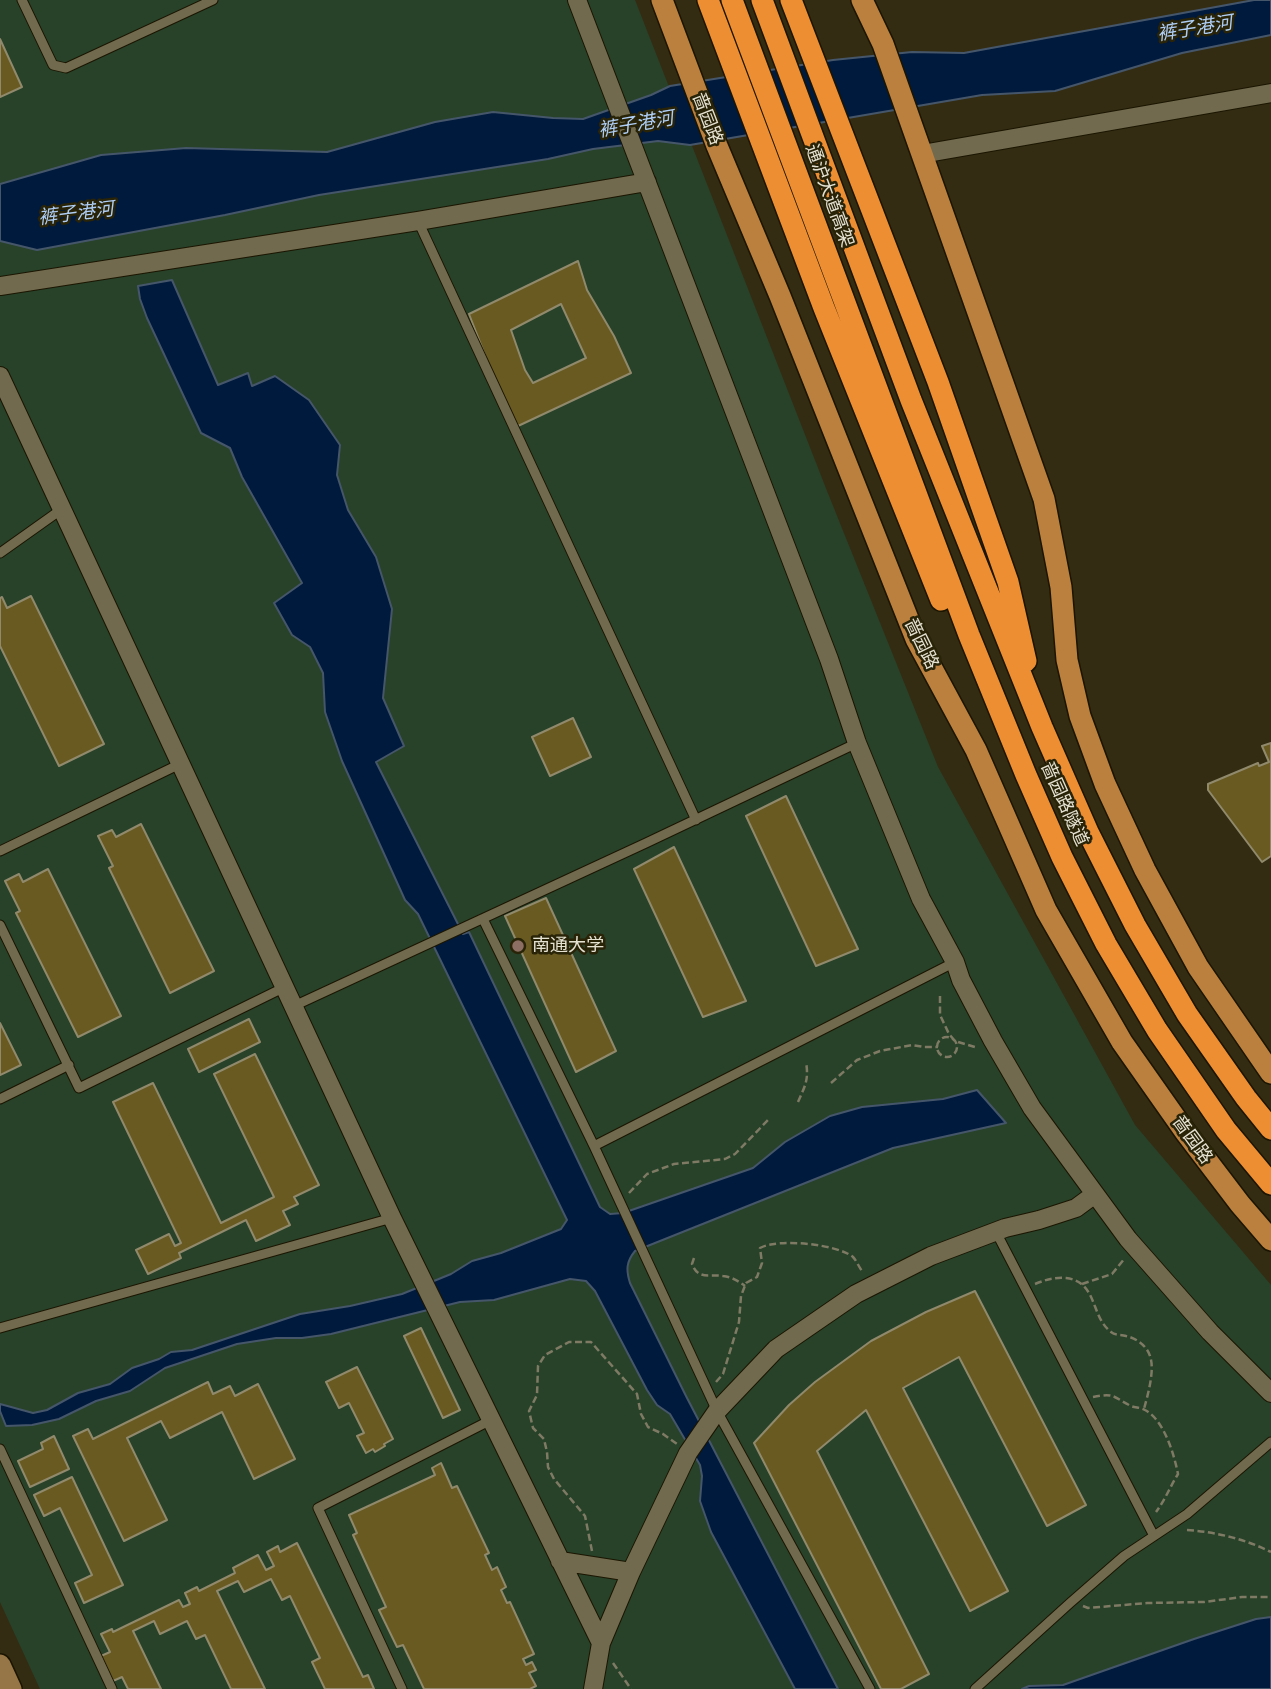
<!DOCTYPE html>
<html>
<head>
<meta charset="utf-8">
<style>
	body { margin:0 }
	canvas { display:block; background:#332c12 }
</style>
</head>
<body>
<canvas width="1271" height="1689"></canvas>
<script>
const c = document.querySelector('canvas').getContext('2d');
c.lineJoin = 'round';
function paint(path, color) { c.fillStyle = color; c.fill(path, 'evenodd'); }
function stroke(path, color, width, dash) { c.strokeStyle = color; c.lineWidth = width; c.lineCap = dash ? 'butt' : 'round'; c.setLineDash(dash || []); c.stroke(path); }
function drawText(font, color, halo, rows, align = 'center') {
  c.font = font + ' "Fira Sans","Noto Sans SC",sans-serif'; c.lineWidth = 5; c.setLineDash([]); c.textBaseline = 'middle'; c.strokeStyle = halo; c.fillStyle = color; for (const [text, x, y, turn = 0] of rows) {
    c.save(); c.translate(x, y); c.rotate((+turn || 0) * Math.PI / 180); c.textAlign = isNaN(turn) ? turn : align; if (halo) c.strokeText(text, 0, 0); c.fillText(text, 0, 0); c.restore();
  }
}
const green = new Path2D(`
	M0 0H635L827 491 938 767 1135 1125 1271 1285V1689H40L0 1602Z`);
const water = new Path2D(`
	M1254 0H1271V35L1182 53 1055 91 982 95 690 145 658 141 593 149 548 159 319 195 225 215 37 250 0 241V184L101 155 186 148 327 152 435 122 493 112 553 118 583 119 651 95 670 86 833 60 912 52 964 53Z
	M172 280 218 385 248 373 252 386 275 376 309 400 340 445 337 475 348 510 376 557 392 609 383 698 404 746 376 762 463 934 469 932 600 1207 610 1214 623 1213 753 1168 785 1142 830 1116 862 1107 943 1099 977 1090 1006 1123 893 1148 635 1251C626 1262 626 1270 630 1283L686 1396 838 1689H795L711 1532 700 1501 702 1476 700 1465 670 1414 657 1405 647 1390 595 1291 586 1281 570 1279 494 1300 460 1302 331 1334 302 1338H276L237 1344 165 1368 130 1391 96 1401 59 1419 32 1425 6 1426 0 1411V1404L33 1413 47 1410 78 1393 110 1384 132 1368 159 1359 171 1352 192 1350 300 1314 350 1306 402 1294 451 1274 472 1261 501 1253 561 1229 567 1220 418 914 405 900 342 761 325 712 323 673 310 647 292 635 274 603 302 583 242 477 230 448 201 433 147 318 140 299 138 286Z
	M1271 1617V1689H1022L1029 1686 1063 1685 1194 1639 1256 1619Z`);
const building = new Path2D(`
	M0 39 22 87 0 97Z
	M578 261 587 290 614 336 631 373 518 426 502 399 469 314ZM561 304 586 358 533 383 525 370 511 330Z
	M31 596 104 744 59 766 0 646V598L2 597 7 608Z
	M573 718 591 757 550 776 532 737Z
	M1271 743V856L1262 862 1208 790V784L1258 763 1259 766 1269 762 1262 746Z
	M786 796 858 949 816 966 746 816Z
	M141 824 214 971 170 993 109 868 113 866 98 836 112 830 116 837Z
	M674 847 746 1001 703 1017 634 869Z
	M48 869 121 1016 78 1037 16 913 20 911 5 881 19 874 23 882Z
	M546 898 616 1051 576 1072 505 916Z
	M249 1019 260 1042 199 1072 188 1049Z
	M0 1023 21 1065 0 1075Z
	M255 1054 319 1185 294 1197 298 1204 283 1211 290 1225 256 1241 246 1220 179 1253 181 1258 148 1274 136 1250 169 1234 175 1246 181 1243 113 1102 153 1083 221 1223 274 1197 214 1074Z
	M975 1291 1086 1505 1047 1526 959 1357 903 1388 1008 1591 970 1611 866 1410 817 1451 929 1674 901 1689H881L754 1443 789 1405 815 1382 871 1341 926 1312Z
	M421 1328 460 1410 443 1418 404 1336Z
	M357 1367 393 1439 384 1444 385 1446 375 1452 373 1449 366 1453 357 1436 364 1433 349 1403 339 1408 326 1382Z
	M208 1382 213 1394 230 1386 235 1396 258 1384 295 1459 254 1479 222 1412 170 1438 161 1421 127 1438 167 1520 124 1541 73 1436 88 1429 93 1439Z
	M54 1436 69 1469 30 1487 18 1461 43 1449 41 1443Z
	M441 1463 452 1488 457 1486 489 1553 485 1555 492 1570 497 1567 506 1587 501 1590 507 1603 510 1602 534 1654 523 1659 526 1665 532 1662 536 1670 529 1673 536 1686 530 1689H424L403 1645 397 1647 379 1610 386 1607 353 1535 357 1533 349 1515 435 1475 432 1468Z
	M72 1477 123 1585 84 1603 75 1583 92 1575 60 1508 44 1516 34 1495Z
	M297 1543 363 1677 368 1675 374 1689H325L312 1662 320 1658 290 1596 282 1600 271 1579 244 1592 238 1581 217 1591 265 1689H231L205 1635 196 1639 187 1621 160 1634 154 1621 133 1631 161 1689H128L122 1677 113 1681 101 1656 110 1652 101 1634 112 1629 113 1632 179 1600 183 1607 190 1604 185 1593 197 1587 199 1591 235 1573 233 1568 258 1555 266 1570 274 1566 267 1552 278 1546 280 1552Z`);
const path = new Path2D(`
	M940 996V1015L949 1034 955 1041 978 1048
	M937 1047a10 10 0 1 1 20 0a10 10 0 1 1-20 0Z
	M831 1083 857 1060 880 1051 912 1045 924 1047H938
	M798 1102C805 1086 809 1080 806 1062
	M629 1193 647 1174 674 1164 725 1159 735 1154 770 1118
	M694 1258 692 1264C698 1280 709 1274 723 1276 732 1277 738 1281 745 1286
	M1035 1284C1045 1280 1054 1277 1066 1278 1098 1282 1090 1316 1111 1332 1116 1336 1121 1334 1126 1336 1136 1338 1147 1346 1150 1356 1155 1370 1148 1394 1144 1409
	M1082 1284 1112 1274 1125 1258
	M716 1382 723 1374 739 1322 741 1296 746 1283 757 1277 762 1263 760 1248C778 1238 837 1244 853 1257 856 1260 859 1267 862 1271
	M1093 1397C1114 1393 1112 1396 1129 1405 1134 1408 1140 1407 1145 1410 1164 1420 1174 1454 1178 1474 1170 1487 1165 1500 1156 1512
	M1187 1530C1216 1532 1245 1539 1271 1552
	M592 1551 585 1516 554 1479 548 1467 547 1452 544 1439 533 1428 529 1411 537 1395 538 1366 545 1355 569 1342H591L637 1394 641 1414 648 1427 663 1434 677 1444
	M1083 1606 1088 1608 1147 1603 1204 1602 1242 1597H1271
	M613 1663 631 1689`);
const lane = new Path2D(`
	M22 0 53 65 66 68 213 0
	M418 221 696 820
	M0 553 62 509
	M0 851 180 764
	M483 919 594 1146 717 1411 870 1689
	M0 925 79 1088 285 987
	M294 1006 646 843 857 743
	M0 1099 69 1065
	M594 1146 955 962
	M996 1232 1154 1536
	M0 1328 392 1218
	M0 1449 112 1689
	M402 1689 318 1508 491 1420
	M975 1689 1070 1603 1124 1556 1187 1514 1271 1442`);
const street = new Path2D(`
	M577 0 829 659 857 743 921 899 955 962 961 980 993 1041 1032 1108 1128 1239 1210 1332 1271 1393
	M922 154 1271 93
	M0 286 418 221 647 182
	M0 376 392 1218 601 1643
	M560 1561 631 1572
	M593 1689 601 1643 631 1572 688 1453 717 1411 776 1349 856 1294 931 1256 1005 1228 1039 1220 1076 1208 1095 1194`);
const secondary = new Path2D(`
	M0 1665 11 1689`);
const primary = new Path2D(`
	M662 0 717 146 780 296 916 639 976 750 1046 910 1122 1042 1186 1133 1240 1204 1271 1240
	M862 0 883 44 1044 499 1061 587 1067 660 1080 716 1105 784 1145 870 1198 967 1271 1073`);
const highway = new Path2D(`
	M708 0 824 308 941 600
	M732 0 969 635 1026 775 1062 857 1106 944 1157 1030 1226 1130 1271 1184
	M762 0 911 400 1042 727 1088 832 1135 925 1187 1014 1246 1098 1271 1129
	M791 0 938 382 1008 582 1026 661`);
const markers = [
	[518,946,7,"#8d6e63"]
];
const streetNames = [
	["啬园路",707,119,69],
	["通沪大道高架",829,196,70],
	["啬园路",921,644,64],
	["啬园路隧道",1064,804,66],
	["啬园路",1192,1140,54]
];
const poiNames = [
	["南通大学",532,946]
];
const waterNames = [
	["裤子港河",1195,29,-9],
	["裤子港河",636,125,-10],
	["裤子港河",76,214,-7]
];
paint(green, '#274229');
paint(water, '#001a3d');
stroke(water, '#45566a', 2);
paint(building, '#685a21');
stroke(building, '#90896c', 2);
stroke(lane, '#1b1500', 11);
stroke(street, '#1b1500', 20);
stroke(secondary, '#1b1500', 24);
stroke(primary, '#1b1500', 24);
stroke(highway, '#1b1500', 24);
stroke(path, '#7f7a64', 2.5, [7, 3.5]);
stroke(lane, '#716a4e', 9);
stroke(street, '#716a4e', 18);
stroke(secondary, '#967546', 21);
stroke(primary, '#bc803e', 21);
stroke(highway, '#ee8e33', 21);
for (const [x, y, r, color] of markers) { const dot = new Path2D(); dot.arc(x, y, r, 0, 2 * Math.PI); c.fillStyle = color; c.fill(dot); stroke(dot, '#292308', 2.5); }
drawText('18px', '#e5e2d2', '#292308', streetNames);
drawText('18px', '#e5e2d2', '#292308', poiNames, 'left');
drawText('italic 19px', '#aecef5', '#292308', waterNames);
</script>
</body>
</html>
